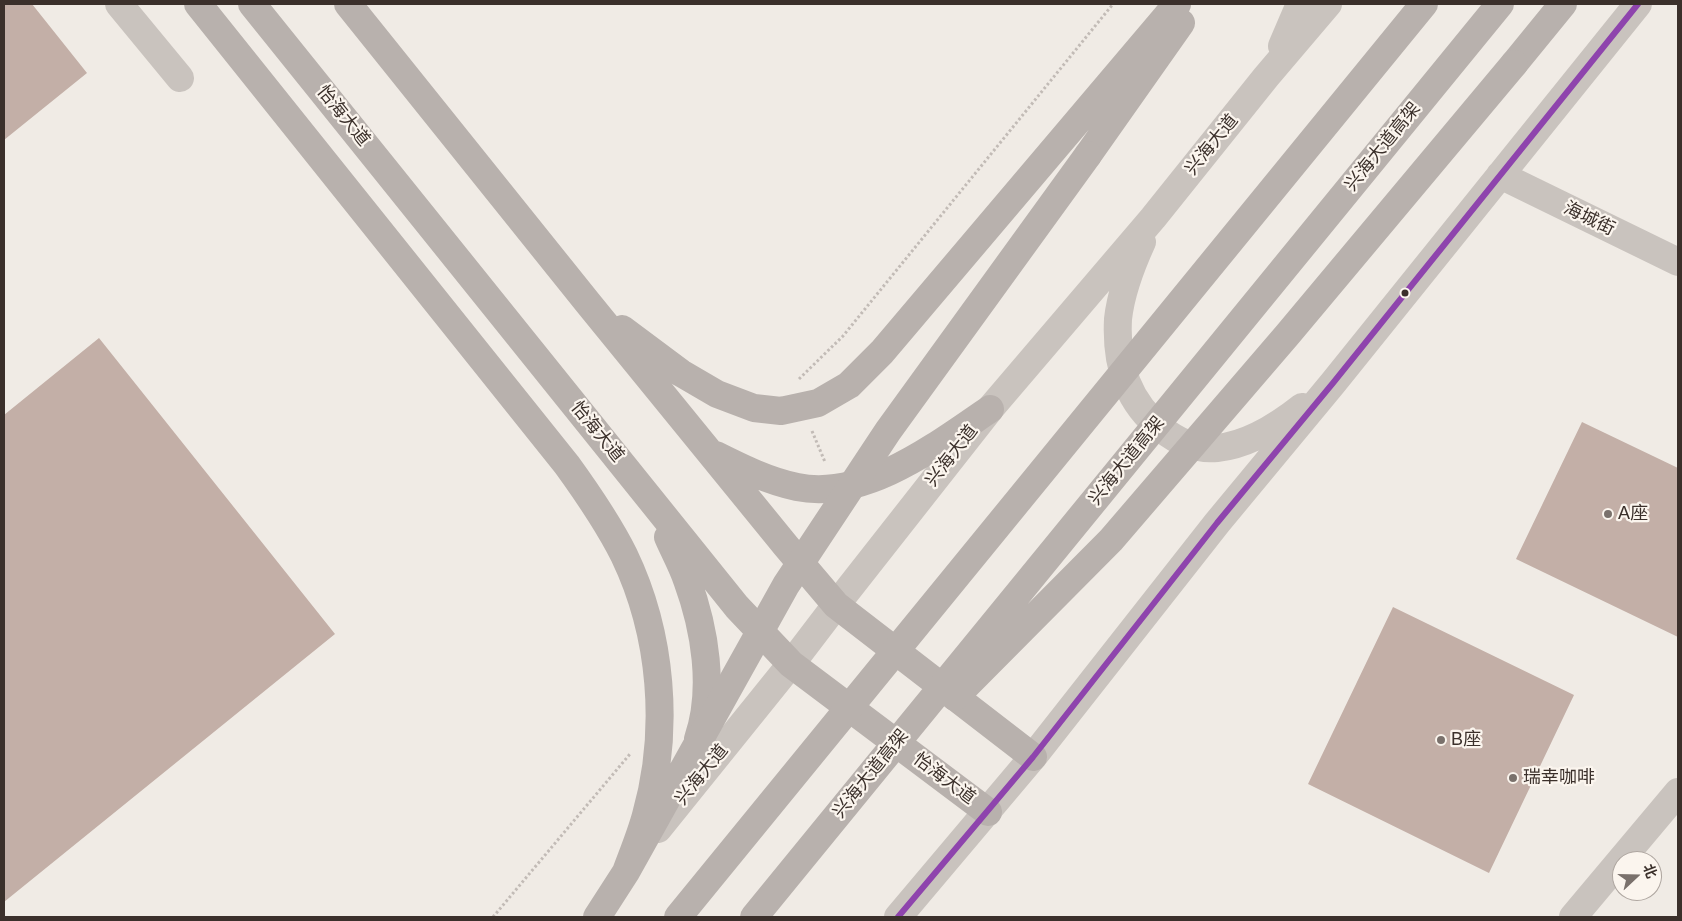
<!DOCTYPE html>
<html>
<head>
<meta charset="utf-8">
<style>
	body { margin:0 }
	#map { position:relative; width:1682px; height:921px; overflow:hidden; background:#f0ebe5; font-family:Helvetica,"Noto Sans SC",sans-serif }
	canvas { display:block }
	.frame { position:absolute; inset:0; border:5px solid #3b302b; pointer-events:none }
	.north { position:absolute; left:1612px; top:851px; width:50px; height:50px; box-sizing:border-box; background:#fbf5ee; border:1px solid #aea6a0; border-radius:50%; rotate:69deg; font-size:14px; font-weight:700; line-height:20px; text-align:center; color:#3b302b }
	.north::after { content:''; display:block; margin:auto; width:18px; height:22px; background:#7a716c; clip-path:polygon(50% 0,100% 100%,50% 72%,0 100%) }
</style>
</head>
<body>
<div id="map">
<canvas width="1682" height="921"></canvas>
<div class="frame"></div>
<div class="north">北</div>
</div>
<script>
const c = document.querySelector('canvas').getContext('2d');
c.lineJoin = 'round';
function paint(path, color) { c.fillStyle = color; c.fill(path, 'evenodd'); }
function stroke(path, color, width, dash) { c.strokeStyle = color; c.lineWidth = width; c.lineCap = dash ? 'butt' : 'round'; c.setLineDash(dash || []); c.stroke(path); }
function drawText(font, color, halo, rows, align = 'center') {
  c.font = font + ' Helvetica,"Noto Sans SC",sans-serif'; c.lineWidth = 4.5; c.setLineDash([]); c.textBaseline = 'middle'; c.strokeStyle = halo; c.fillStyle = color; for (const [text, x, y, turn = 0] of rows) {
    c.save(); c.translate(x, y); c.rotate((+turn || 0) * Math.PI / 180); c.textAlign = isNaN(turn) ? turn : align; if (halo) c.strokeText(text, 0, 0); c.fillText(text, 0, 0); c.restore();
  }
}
const building = new Path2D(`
	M4 4H32L87 73 4 140Z
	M99 338 335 634 4 902V415Z
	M1582 422 1678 468V637L1516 559Z
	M1393 607 1574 695 1489 873 1308 784Z`);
const path = new Path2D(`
	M799 379 843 336 1113 4
	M812 431 825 462
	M493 917 630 754`);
const minor = new Path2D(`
	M119 4 180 78
	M1282 46 1300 4
	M1500 175 1678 262
	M1142 242C1131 266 1121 292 1118 319 1117 339 1119 364 1127 383 1140 416 1178 452 1217 448 1247 445 1278 426 1302 407
	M658 829 791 664 836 605 990 409 1153 218 1266 77 1328 4
	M898 917 1033 757 1217 523 1333 383 1638 4
	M1573 917 1678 792`);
const major = new Path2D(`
	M252 4 737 607 791 664 988 812
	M348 4 588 303 786 546 836 605 1033 757
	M1514 64 1563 4
	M1088 155 1181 23
	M622 329 681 373 717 394 754 408 781 411 818 403 849 385 882 352 1177 4
	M716 455C742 468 768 481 797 487 865 501 937 445 990 409
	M668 537C674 551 682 565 687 580 705 629 715 689 698 739`);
const majorBridge = new Path2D(`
	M198 4 567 465C588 494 608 523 624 555 662 634 670 730 646 815 641 834 633 853 626 872
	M955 697 1111 540 1288 334 1514 64
	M597 917 626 872 786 585 888 431 1088 155
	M678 917 1424 4
	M754 917 1500 4`);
const bus1 = new Path2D(`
	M898 917 1033 757 1217 523 1333 383 1638 4`);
const markers = [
	[1405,293,4.5,"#3b302b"],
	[1608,514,5,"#7a716c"],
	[1441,740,5,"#7a716c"],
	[1513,778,5,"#7a716c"]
];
const streetNames = [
	["怡海大道",343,116,51],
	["兴海大道",1212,145,-51],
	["兴海大道高架",1383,147,-51],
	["海城街",1589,219,26],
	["怡海大道",597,432,51],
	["兴海大道",952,456,-52],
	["兴海大道高架",1127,461,-51],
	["兴海大道高架",871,774,-51],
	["兴海大道",702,775,-51],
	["怡海大道",944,779,37]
];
const poiNames = [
	["A座",1618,514],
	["B座",1451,740],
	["瑞幸咖啡",1523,778]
];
paint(building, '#c3afa7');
stroke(path, '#c2bbb6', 3, [2.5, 2.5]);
stroke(minor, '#c9c3be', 28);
stroke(major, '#b8b1ad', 28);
stroke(majorBridge, '#b8b1ad', 28);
stroke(bus1, '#8e44ad', 6);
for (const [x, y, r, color] of markers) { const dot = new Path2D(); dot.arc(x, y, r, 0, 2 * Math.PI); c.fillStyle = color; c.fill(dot); stroke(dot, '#fbf5ee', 2); }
drawText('18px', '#3b302b', '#fbf5ee', streetNames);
drawText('18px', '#3b302b', '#fbf5ee', poiNames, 'left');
</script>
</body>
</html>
